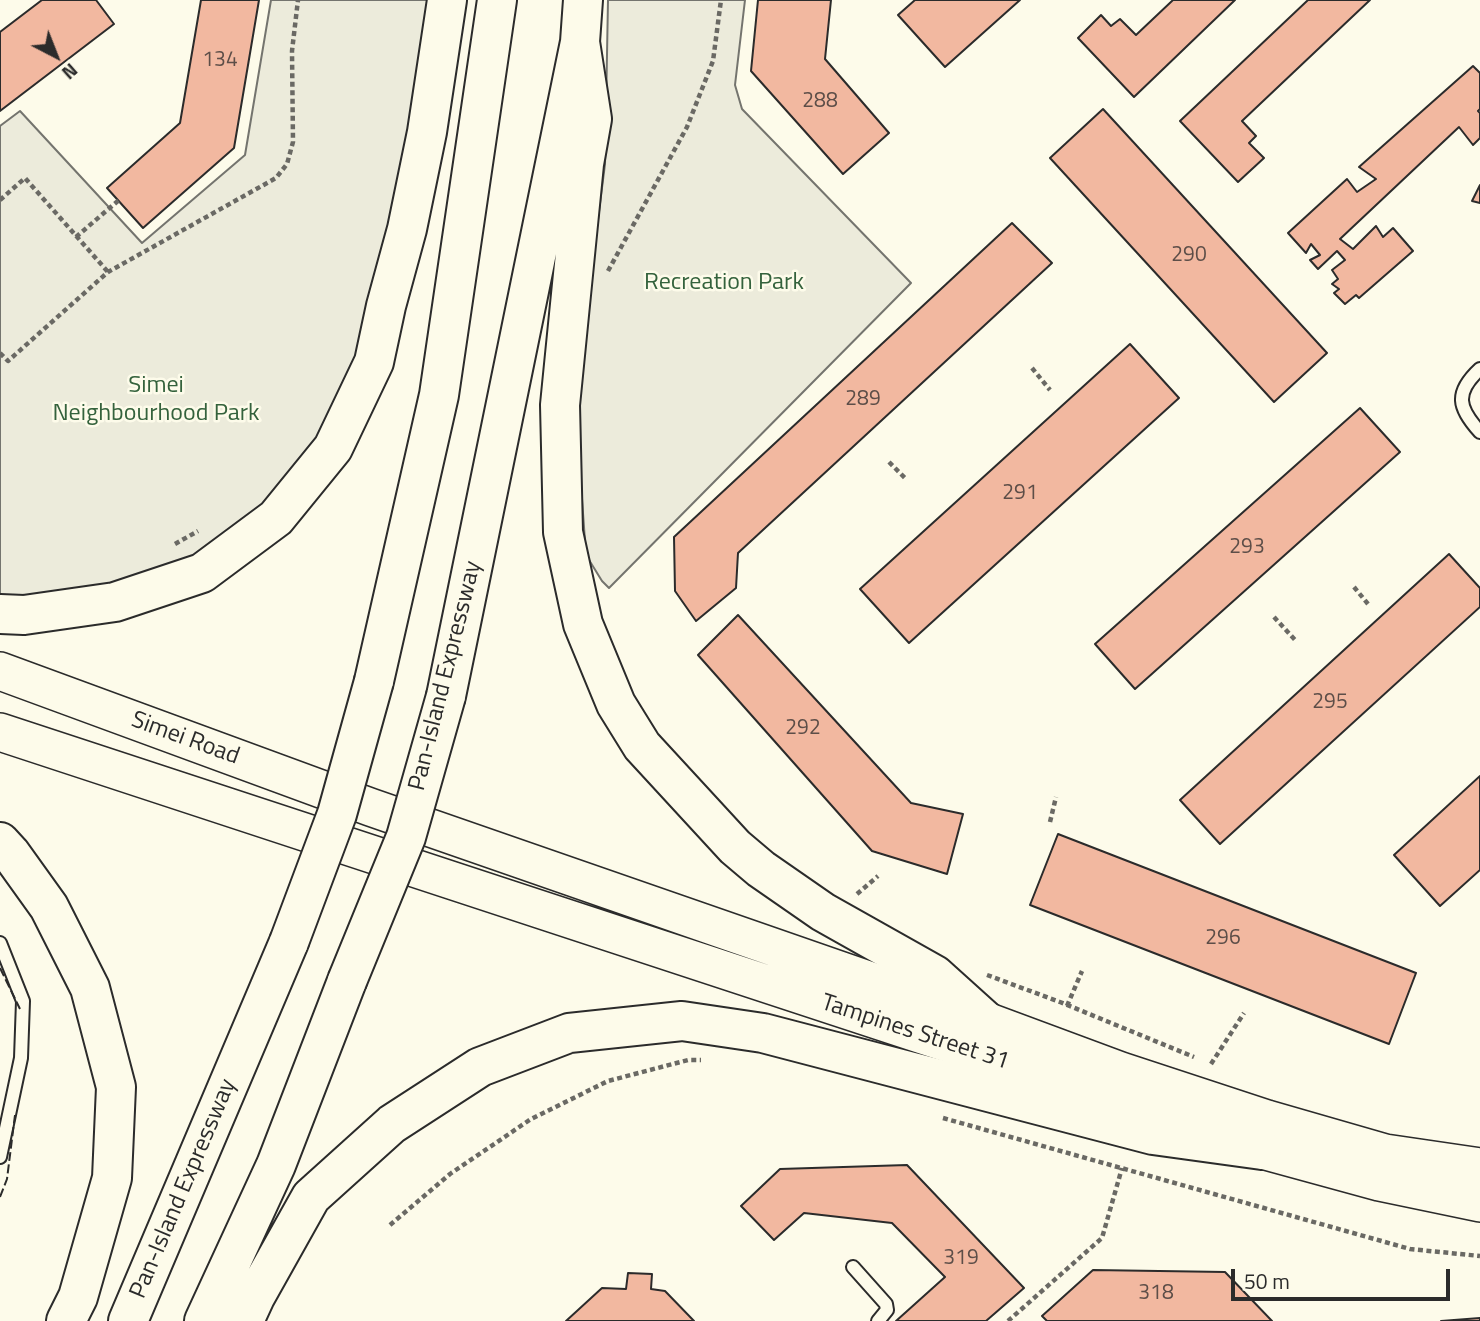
<!DOCTYPE html>
<html>
<head>
<meta charset="utf-8">
<style>
	body { margin:0 }
	#map { position:relative; width:1480px; height:1321px; overflow:hidden; background:#fdfbea; font-family:"Titillium Web",sans-serif }
	canvas { display:block }
	.north { position:absolute; left:21px; top:21px; width:70px; height:70px; -webkit-text-stroke:5px #fdfbea; paint-order:stroke; rotate:138deg; font-size:19px; font-weight:700; line-height:28px; text-align:center; color:#2b2b2b }
	.north::after { content:''; display:block; margin:auto; width:24px; height:32px; background:#2b2b2b; clip-path:polygon(50% 0,100% 100%,50% 72%,0 100%) }
	.scale { position:absolute; left:1231px; top:1269px; width:219px; height:32px; box-sizing:border-box; border:4px solid #2b2b2b; border-top:0; padding-left:9px; font-size:21px; line-height:24px; white-space:nowrap; color:#2b2b2b; -webkit-text-stroke:5px #fdfbea; paint-order:stroke }
</style>
</head>
<body>
<div id="map">
<canvas width="1480" height="1321"></canvas>
<div class="north">N</div>
<div class="scale">50 m</div>
</div>
<script>
const c = document.querySelector('canvas').getContext('2d');
c.lineJoin = 'round';
function paint(path, color) { c.fillStyle = color; c.fill(path, 'evenodd'); }
function stroke(path, color, width, dash) { c.strokeStyle = color; c.lineWidth = width; c.lineCap = dash ? 'butt' : 'round'; c.setLineDash(dash || []); c.stroke(path); }
function drawText(font, color, halo, rows, align = 'center') {
  c.font = font + ' "Titillium Web",sans-serif'; c.lineWidth = 5; c.setLineDash([]); c.textBaseline = 'middle'; c.strokeStyle = halo; c.fillStyle = color; for (const [text, x, y, turn = 0] of rows) {
    c.save(); c.translate(x, y); c.rotate((+turn || 0) * Math.PI / 180); c.textAlign = isNaN(turn) ? turn : align; if (halo) c.strokeText(text, 0, 0); c.fillText(text, 0, 0); c.restore();
  }
}
const green = new Path2D(`
	M271 0H437L365 357 324 442 269 509 196 565 112 592 0 603V126L20 111 142 243 245 155Z
	M608 0H745L735 85 742 109 911 283 609 588 602 581 586 555 575 401 605 164Z`);
const building = new Path2D(`
	M42 0H96L114 24 0 111V32Z
	M201 0H259L234 148 143 228 107 188 180 123Z
	M758 0H831L825 59 889 133 843 174 751 71Z
	M915 0H1020L945 67 898 15Z
	M1173 0H1235L1134 97 1078 38 1101 15 1111 26 1120 19 1136 35Z
	M1308 0H1370L1242 121 1256 136 1249 143 1264 158 1238 182 1180 121Z
	M1473 66 1480 73V109L1478 111 1480 113V138L1473 145 1459 127 1340 239 1353 249 1376 226 1383 237 1393 228 1413 251 1359 298 1356 295 1345 304 1334 293 1339 289 1332 284 1338 279 1332 270 1345 260 1337 251 1318 269 1310 260 1320 255 1311 244 1306 253 1288 233 1347 179 1357 192 1376 179 1359 167Z
	M1103 109 1327 353 1274 402 1050 158Z
	M1480 185V203L1472 201Z
	M1012 223 1052 263 738 553 736 588 696 621 675 591 674 537Z
	M1130 344 1179 398 909 643 860 589Z
	M1360 408 1400 452 1135 689 1095 644Z
	M1449 554 1480 588V607L1220 844 1180 800Z
	M738 615 911 803 963 814 947 874 872 851 698 655Z
	M1480 776V870L1440 906 1394 855Z
	M1058 834 1416 973 1389 1044 1030 905Z
	M907 1165 1024 1288 986 1321H896L945 1277 892 1223 804 1213 774 1240 741 1206 780 1169Z
	M1093 1270 1225 1272 1272 1321H1047L1042 1316Z
	M628 1273 652 1274 651 1289 665 1291 694 1321H566L602 1288 626 1289Z
	M1480 1318V1321H1441Z`);
const path = new Path2D(`
	M0 200 25 178 108 272
	M76 237 119 200
	M608 271 687 127 713 61 721 0
	M0 353 8 361 108 272 276 178 287 164 293 142 292 51 298 0
	M1032 368 1050 390
	M889 462 907 480
	M175 544 198 531
	M1354 587 1368 604
	M1274 617 1297 642
	M1050 822 1056 797
	M857 894 878 876
	M987 975 1060 1002 1194 1057
	M1067 1006 1082 971
	M1211 1064 1244 1013
	M943 1118 1410 1249 1480 1256
	M390 1225 450 1174 531 1119 608 1081 688 1060H701
	M1008 1321 1102 1238 1122 1168`);
const service = new Path2D(`
	M1480 369C1454 393 1458 408 1480 432
	M0 943 23 1001 21 1058 0 1157
	M853 1267 886 1304 887 1310 878 1321`);
const secondary = new Path2D(`
	M0 671 370 807 986 1021 1121 1071 1267 1119 1385 1153 1480 1167
	M0 732 1032 1071 1262 1150 1379 1182 1480 1203`);
const motorway = new Path2D(`
	M580 42 592 119 584 164 560 405 563 532 583 624 616 704 642 746 735 847 761 869 823 912 935 975 986 1021
	M0 614 24 615 115 602 202 573 276 518 333 448 374 362 386 306 407 229 427 132 447 0
	M374 681 439 395 497 0
	M446 696 580 42 583 0
	M0 842 11 854 49 907 90 988 116 1087 112 1178 78 1297 66 1321
	M128 1321 289 942
	M204 1321 276 1165 347 981
	M244 1321 255 1297 311 1197 392 1124 480 1067 569 1033 682 1021 763 1033 1153 1135 1262 1150`);
const motorwayBridge = new Path2D(`
	M289 942 337 814 374 681
	M347 981 406 837 446 696`);
const fence = new Path2D(`
	M0 968 20 1009
	M0 1197 7 1179 15 1115`);
const numberNames = [
	["134",220,61],
	["288",820,102],
	["290",1189,256],
	["289",863,400],
	["291",1020,494],
	["293",1247,548],
	["295",1330,703],
	["292",803,729],
	["296",1223,939],
	["319",961,1259],
	["318",1156,1294]
];
const parkNames = [
	["Recreation Park",724,283],
	["Simei",156,386],
	["Neighbourhood Park",156,414]
];
const streetNames = [
	["Pan-Island Expressway",446,676,-76],
	["Simei Road",185,739,20],
	["Tampines Street 31",915,1033,18],
	["Pan-Island Expressway",184,1189,-67]
];
paint(green, '#ecebdb');
stroke(green, '#74746e', 2);
paint(building, '#f2b8a0');
stroke(building, '#2b2b2b', 2);
stroke(service, '#2b2b2b', 16);
stroke(secondary, '#2b2b2b', 40);
stroke(motorway, '#2b2b2b', 42);
stroke(path, '#6a6964', 4.5, [5, 3.5]);
stroke(service, '#fdfbea', 12);
stroke(secondary, '#fdfbea', 37);
stroke(motorway, '#fdfbea', 38);
stroke(motorwayBridge, '#2b2b2b', 42, []);
stroke(motorwayBridge, '#fdfbea', 38);
stroke(fence, '#2b2b2b', 2, [9, 3.5]);
drawText('21px', '#5d4e48', null, numberNames);
drawText('24px', '#34623c', '#fdfbea', parkNames);
drawText('24px', '#2b2b2b', '#fdfbea', streetNames);
</script>
</body>
</html>
